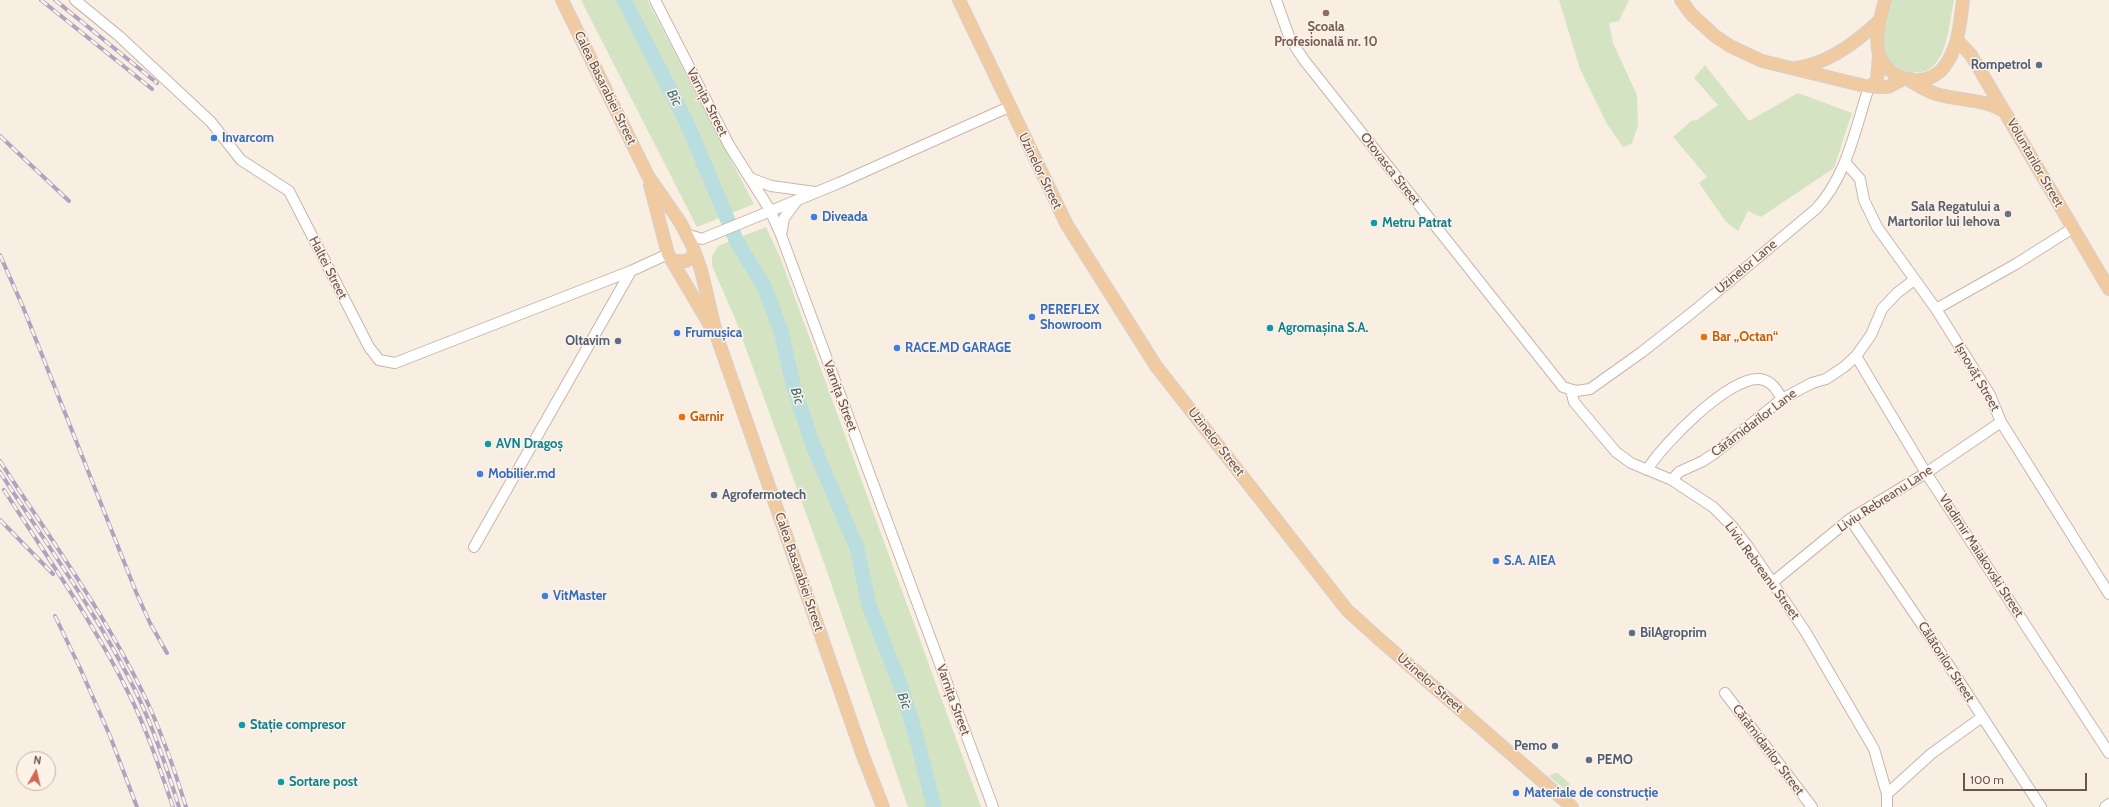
<!DOCTYPE html>
<html>
<head>
<meta charset="utf-8">
<style>
	body { margin:0 }
	#map { position:relative; width:2109px; height:807px; overflow:hidden; background:#f9eee2; font-family:Cabin,sans-serif }
	canvas { display:block }
	.north { position:absolute; left:16px; top:751px; width:40px; height:40px; box-sizing:border-box; background:#fcf2e8; border:1px solid #c3b3aa; border-radius:50%; rotate:8deg; font-size:11px; font-weight:700; line-height:16px; text-align:center; color:#6d544c }
	.north::after { content:''; display:block; margin:auto; width:14px; height:18px; background:#d46556; clip-path:polygon(50% 0,100% 100%,50% 72%,0 100%) }
	.scale { position:absolute; left:1963px; top:773px; width:124px; height:18px; box-sizing:border-box; border:2px solid #6d544c; border-top:0; padding-left:5px; font-size:12px; line-height:14px; white-space:nowrap; color:#6d544c; -webkit-text-stroke:3px #fcf2e8; paint-order:stroke }
</style>
</head>
<body>
<div id="map">
<canvas width="2109" height="807"></canvas>
<div class="north">N</div>
<div class="scale">100 m</div>
</div>
<script>
const c = document.querySelector('canvas').getContext('2d');
c.lineJoin = 'round';
function paint(path, color) { c.fillStyle = color; c.fill(path, 'evenodd'); }
function stroke(path, color, width, dash) { c.strokeStyle = color; c.lineWidth = width; c.lineCap = dash ? 'butt' : 'round'; c.setLineDash(dash || []); c.stroke(path); }
function drawText(font, color, halo, rows, align = 'center') {
  c.font = font + ' Cabin,sans-serif'; c.lineWidth = 3; c.setLineDash([]); c.textBaseline = 'middle'; c.strokeStyle = halo; c.fillStyle = color; for (const [text, x, y, turn = 0] of rows) {
    c.save(); c.translate(x, y); c.rotate((+turn || 0) * Math.PI / 180); c.textAlign = isNaN(turn) ? turn : align; if (halo) c.strokeText(text, 0, 0); c.fillText(text, 0, 0); c.restore();
  }
}
const green = new Path2D(`
	M581 0H647L754 204 697 227Z
	M1559 0H1629L1619 21 1609 23 1613 43 1637 95 1638 125 1632 143 1623 147 1607 124 1580 69Z
	M1892 0H1954C1949 23 1947 77 1914 72V75C1871 60 1885 35 1892 0Z
	M1705 65 1749 121 1798 93 1852 113 1834 168 1761 217 1748 211 1738 231 1726 222 1699 183 1707 177 1673 137 1691 121 1697 120 1718 105 1694 78Z
	M766 227 780 257 981 807H908L824 563 734 316 712 266V256L718 246Z
	M1554 773H1558L1570 784 1569 793 1549 776Z`);
const river = new Path2D(`
	M624 0 686 121 737 242 764 286 772 307 781 331 793 384 812 443 857 548 869 605 901 687 916 736 934 807`);
const minor = new Path2D(`
	M75 0 119 36 211 122 241 160 289 191 369 347 379 360 395 363 631 271 668 254
	M655 0 729 145 770 210 781 235 993 807
	M1276 0 1290 39 1304 60 1563 387 1576 391 1590 389 1642 352 1694 311 1816 209C1847 176 1855 129 1869 87
	M1845 162 1860 179 1864 200 1877 227 1936 309 1975 371 1990 395 2001 422 2109 594
	M750 178 771 186 815 192
	M686 234 702 239 839 183 1009 107
	M781 235 784 218 796 202
	M1936 309 2016 264 2073 228
	M1856 356 1926 473 2109 753
	M1571 390 1574 402 1616 452 1631 463 1672 480 1713 507 1732 526 1749 548 1805 631 1874 749 1887 794V807
	M1647 470C1662 445 1729 376 1760 379 1772 381 1777 390 1782 399
	M1672 480 1679 472 1703 461 1715 453 1782 399 1812 383 1826 379 1844 367 1856 356 1871 335 1882 309 1897 293 1914 280
	M1850 519 1931 638 2041 807
	M474 547 631 271
	M1773 582 1850 519 1926 473 2001 422
	M1725 693 1812 807
	M1887 794 1931 754 1982 717
	M2105 807 2109 804`);
const major = new Path2D(`
	M562 0 648 176 680 222 692 245 701 270 717 337 862 753 883 807
	M959 0 1067 225 1156 366 1347 610 1379 639 1572 807
	M1681 0 1691 14 1715 36 1730 46 1762 61 1869 87H1888L1903 79
	M1885 0C1881 17 1874 37 1879 54 1888 81 1926 90 1944 67 1959 48 1960 22 1963 0
	M1957 40 1971 55 2109 289
	M1796 68C1827 64 1858 41 1880 20
	M1909 80C1919 86 1929 93 1940 95 1963 101 1984 99 2004 111
	M1869 87 1877 81 1879 56
	M650 185 668 254 711 327
	M672 261H686L695 255`);
const rail = new Path2D(`
	M41 0 152 89
	M55 0 157 83
	M0 136 69 201
	M0 255 23 307 136 592 150 623 167 653
	M0 461C49 537 104 612 143 693 161 730 174 768 186 807
	M0 472C47 545 99 616 137 694 154 730 167 768 179 807
	M4 490C47 557 94 623 129 694 147 730 160 769 173 807
	M0 520 53 574
	M55 616 80 668 110 736 137 807`);
const markers = [
	[1326,13,4,"#8d6e63"],
	[2039,65,4,"#5c6f8a"],
	[214,138,4,"#3f7fe0"],
	[2008,214,4,"#6b7280"],
	[814,217,4,"#3f7fe0"],
	[1374,223,4,"#0f9aa8"],
	[1032,317,4,"#3f7fe0"],
	[1270,328,4,"#0f9aa8"],
	[677,333,4,"#3f7fe0"],
	[1704,337,4,"#e8710a"],
	[618,341,4,"#5c6f8a"],
	[897,348,4,"#3f7fe0"],
	[682,417,4,"#e8710a"],
	[488,444,4,"#0f9aa8"],
	[480,474,4,"#3f7fe0"],
	[714,495,4,"#5c6f8a"],
	[1496,561,4,"#3f7fe0"],
	[545,596,4,"#3f7fe0"],
	[1632,633,4,"#5c6f8a"],
	[242,725,4,"#0f9aa8"],
	[1555,746,4,"#5c6f8a"],
	[1589,760,4,"#5c6f8a"],
	[281,782,4,"#0f9aa8"],
	[1516,793,4,"#3f7fe0"]
];
const educationNames = [
	["Școala",1326,27],
	["Profesională nr. 10",1326,42]
];
const serviceNames = [
	["Rompetrol",2031,65],
	["Oltavim",610,341],
	["Agrofermotech",722,495,"left"],
	["BilAgroprim",1640,633,"left"],
	["Pemo",1547,746],
	["PEMO",1597,760,"left"]
];
const streetNames = [
	["Calea Basarabiei Street",605,88,64],
	["Varnița Street",707,102,63],
	["Voluntarilor Street",2035,163,60],
	["Otovasca Street",1390,169,52],
	["Uzinelor Street",1040,171,64],
	["Uzinelor Lane",1746,267,-40],
	["Haltei Street",328,268,63],
	["Ișnovăț Street",1977,377,60],
	["Varnița Street",840,396,70],
	["Cărămidarilor Lane",1754,423,-37],
	["Uzinelor Street",1216,442,52],
	["Liviu Rebreanu Lane",1885,499,-33],
	["Vladimir Maiakovski Street",1981,556,57],
	["Liviu Rebreanu Street",1762,571,54],
	["Calea Basarabiei Street",799,572,71],
	["Călătorilor Street",1946,662,57],
	["Uzinelor Street",1430,683,41],
	["Varnița Street",953,700,70],
	["Cărămidarilor Street",1768,750,53]
];
const shopNames = [
	["Invarcom",222,138],
	["Diveada",822,217],
	["PEREFLEX",1040,310],
	["Showroom",1040,325],
	["Frumușica",685,333],
	["RACE.MD GARAGE",905,348],
	["Mobilier.md",488,474],
	["S.A. AIEA",1504,561],
	["VitMaster",553,596],
	["Materiale de construcție",1524,793]
];
const worshipNames = [
	["Sala Regatului a",2000,207],
	["Martorilor lui Iehova",2000,222]
];
const cultureNames = [
	["Metru Patrat",1382,223],
	["Agromașina S.A.",1278,328],
	["AVN Dragoș",496,444],
	["Stație compresor",250,725],
	["Sortare post",289,782]
];
const foodNames = [
	["Bar „Octan“",1712,337],
	["Garnir",690,417]
];
const waterNames = [
	["Bîc",674,98,63],
	["Bîc",797,396,72],
	["Bîc",904,701,70]
];
paint(green, '#d4e4c3');
stroke(river, '#badedf', 15);
stroke(minor, '#c8b5ab', 12);
stroke(major, '#d6cfcd', 14);
stroke(minor, '#fff', 10);
stroke(major, '#f0cba2', 12);
stroke(rail, '#b0a3c0', 4);
stroke(rail, '#fcf2e8', 2.5, [8]);
for (const [x, y, r, color] of markers) { const dot = new Path2D(); dot.arc(x, y, r, 0, 2 * Math.PI); c.fillStyle = color; c.fill(dot); stroke(dot, '#fcf2e8', 1.5); }
drawText('bold 13px', '#785e54', '#fcf2e8', educationNames);
drawText('bold 13px', '#4e5e75', '#fcf2e8', serviceNames, 'right');
drawText('13px', '#6d544c', '#fcf2e8', streetNames);
drawText('bold 13px', '#366cbe', '#fcf2e8', shopNames, 'left');
drawText('bold 13px', '#5b616d', '#fcf2e8', worshipNames, 'right');
drawText('bold 13px', '#0d838f', '#fcf2e8', cultureNames, 'left');
drawText('bold 13px', '#c56008', '#fcf2e8', foodNames, 'left');
drawText('italic 14px', '#467477', '#fcf2e8', waterNames);
</script>
</body>
</html>
